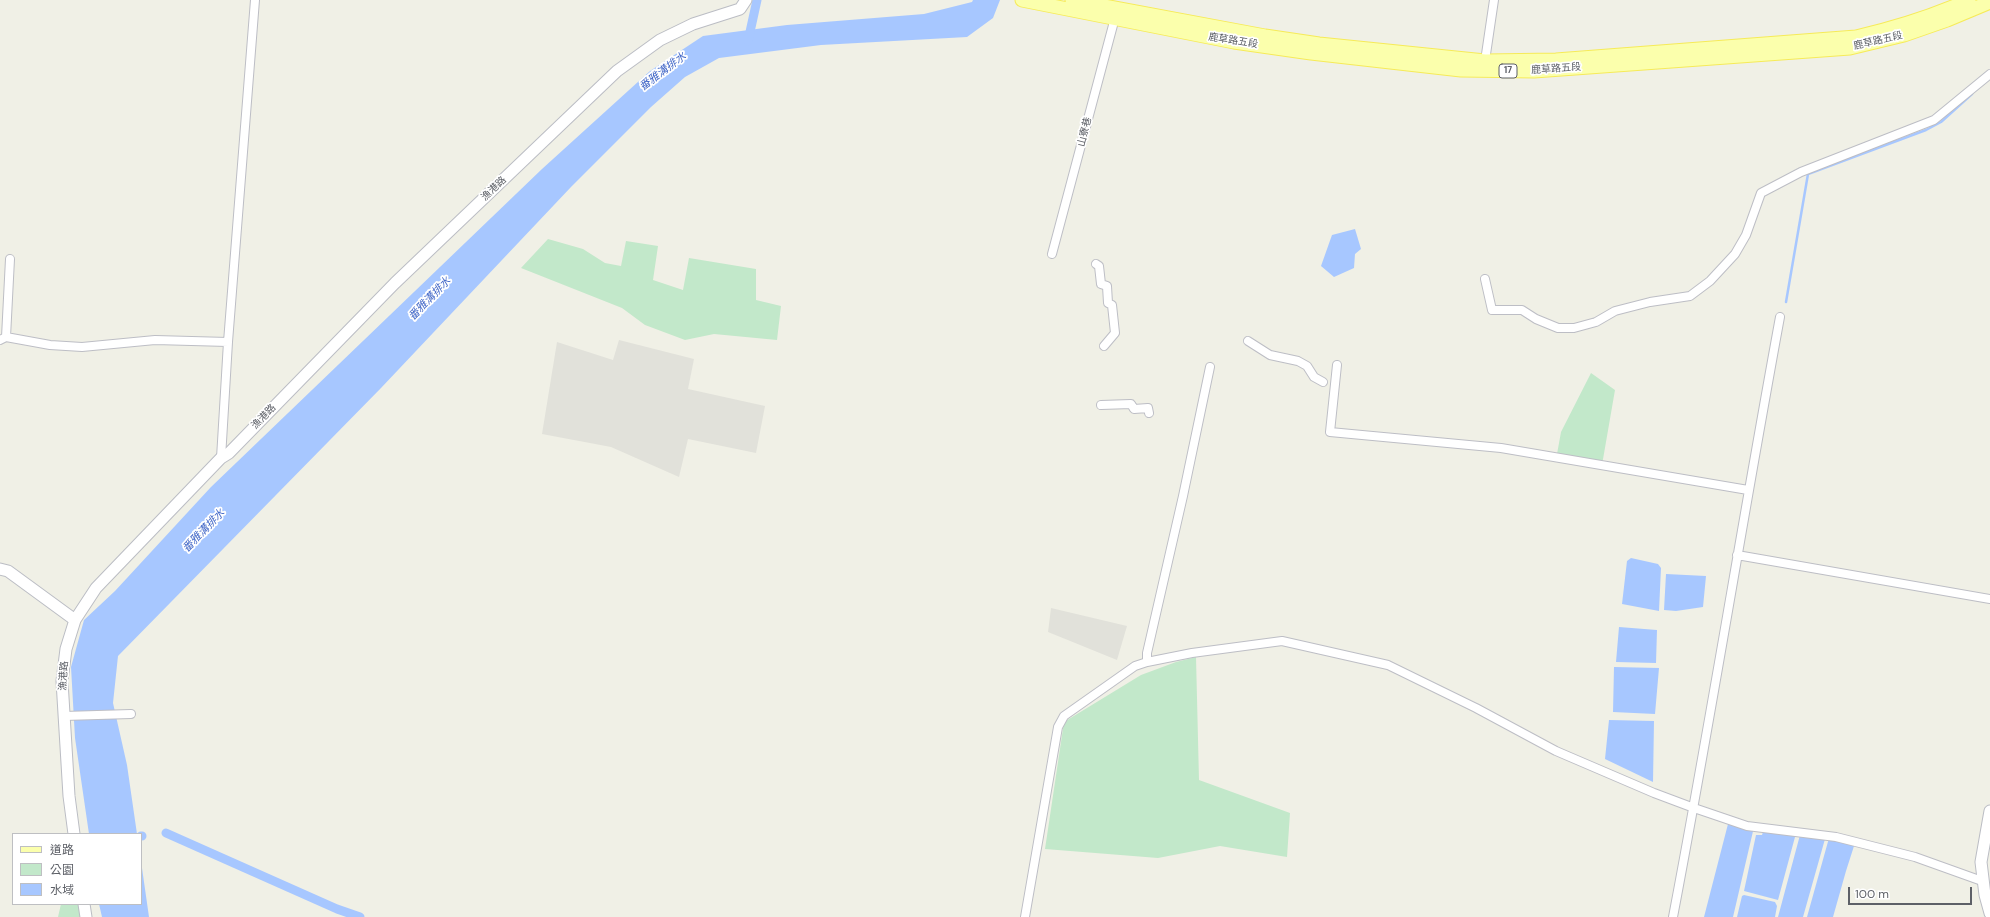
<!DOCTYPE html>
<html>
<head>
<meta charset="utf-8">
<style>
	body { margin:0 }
	#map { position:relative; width:1990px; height:917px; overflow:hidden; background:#f0f0e6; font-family:"DM Sans","Noto Sans TC",sans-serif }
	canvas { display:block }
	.legend { position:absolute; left:12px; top:833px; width:130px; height:72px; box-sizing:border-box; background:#fff; border:1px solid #bebfc2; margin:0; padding:5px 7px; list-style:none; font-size:12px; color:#5d6067 }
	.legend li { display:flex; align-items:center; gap:8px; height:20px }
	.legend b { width:20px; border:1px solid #bebfc2 }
	.scale { position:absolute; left:1848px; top:887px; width:124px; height:18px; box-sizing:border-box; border:2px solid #5d6067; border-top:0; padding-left:5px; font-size:12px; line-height:14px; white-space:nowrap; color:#5d6067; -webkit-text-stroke:3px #fff; paint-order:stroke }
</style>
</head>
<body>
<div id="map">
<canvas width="1990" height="917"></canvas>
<ul class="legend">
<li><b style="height:5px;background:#fbffac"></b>道路</li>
<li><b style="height:11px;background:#c2e8ca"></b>公園</li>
<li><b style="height:11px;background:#a7c7ff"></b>水域</li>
</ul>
<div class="scale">100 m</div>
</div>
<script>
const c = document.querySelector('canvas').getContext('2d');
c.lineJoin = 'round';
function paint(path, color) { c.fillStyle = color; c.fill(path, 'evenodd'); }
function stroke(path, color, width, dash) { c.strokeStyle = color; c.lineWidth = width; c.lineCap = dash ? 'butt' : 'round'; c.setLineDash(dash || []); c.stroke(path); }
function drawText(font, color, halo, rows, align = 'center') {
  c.font = font + ' "DM Sans","Noto Sans TC",sans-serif'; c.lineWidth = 3.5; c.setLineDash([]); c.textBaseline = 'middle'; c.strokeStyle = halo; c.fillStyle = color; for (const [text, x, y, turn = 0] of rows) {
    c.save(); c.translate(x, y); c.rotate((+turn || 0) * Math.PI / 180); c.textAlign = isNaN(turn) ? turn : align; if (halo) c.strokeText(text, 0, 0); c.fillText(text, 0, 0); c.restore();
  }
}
const industrial = new Path2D(`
	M619 340 694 359 688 389 765 406 756 453 688 439 679 477 611 447 542 434 557 342 613 360Z
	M1051 608 1127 626 1117 660 1048 632Z`);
const green = new Path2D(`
	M548 239 583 249 605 263 621 266 626 241 658 246 653 280 683 290 689 258 756 269V300L781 306 777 340 714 334 685 340 645 325 622 308 521 268Z
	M1591 373 1615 390 1602 465 1557 454 1561 432Z
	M1196 657 1199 780 1290 813 1287 857 1220 846 1158 858 1045 849 1064 722 1141 675 1176 662Z
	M61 904H81L83 917H58Z`);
const water = new Path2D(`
	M973 0H1000L993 18 967 37 821 45 719 58 685 77 651 107 571 187 381 388 118 656 113 703 127 765 137 834H89L75 738 71 667 84 620 115 591 211 487 542 169 650 71 703 36 787 25 924 14 972 2Z
	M1355 229 1361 249 1355 254 1354 268 1334 277 1321 266 1332 235Z
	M1631 558 1658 564 1661 568 1659 611 1622 604 1627 561Z
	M1666 574 1706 576 1703 607 1676 611 1664 610Z
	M1619 627 1657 630 1656 663 1616 662Z
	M1614 667 1659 668 1655 714 1613 712Z
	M1609 720 1654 721 1653 782 1605 759Z
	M1730 823 1754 827 1733 917H1704L1728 824Z
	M1763 832 1794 835 1795 837 1778 900 1744 891 1756 835H1762Z
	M1800 835 1825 839 1803 917H1778Z
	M1829 838 1851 841 1854 846 1846 871 1833 917H1807Z
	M141 861 149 917H102L99 904H141Z
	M1744 895 1775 902 1777 906 1775 917H1737L1742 896Z`);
const stream = new Path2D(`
	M1786 302 1808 174 1926 130 1941 122 1972 94`);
const canal = new Path2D(`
	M748 41 757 0
	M166 833 337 909 360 917
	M141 836H142`);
const street = new Path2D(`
	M1485 61 1494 0
	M1052 254 1116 14
	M1096 264 1099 266 1101 284 1107 286 1108 303 1112 305 1115 333 1104 346
	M1485 279 1492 310H1522L1536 319 1558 328H1574L1596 322 1615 311 1650 302 1690 296 1710 281 1735 254 1746 235 1761 193 1801 172 1934 120 1990 74
	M6 337 10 259
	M0 340 6 337 50 345 82 347 155 340 228 342
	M1248 341 1270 355 1298 361 1307 366 1314 377 1323 382
	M1337 365 1330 432 1501 448 1748 490
	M1101 405 1131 404 1134 409 1148 408 1149 413
	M221 458 228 342 255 0
	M1737 555 1990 599
	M1147 662V653L1183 496 1210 367
	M64 716 131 714
	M1025 917 1058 727 1064 716 1135 666 1147 662 1192 653 1282 641 1388 665 1476 708 1556 751 1654 793 1694 808 1747 826 1836 837 1915 857 1982 881
	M1673 917C1711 718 1743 517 1780 317`);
const secondary = new Path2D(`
	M0 569 8 571 75 620
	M1990 811 1981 862 1985 895 1990 913
	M74 834 69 796 62 681 66 649 75 620 96 588 221 458 229 453 395 283 617 71 660 40 693 24 740 9 746 0
	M84 904 86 917`);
const primary = new Path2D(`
	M1022 0 1234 42 1311 53 1461 70 1534 71 1850 48 1904 35 1947 20 1990 2
	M1072 0 1265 36 1319 44 1485 61 1556 60 1856 37C1895 28 1933 16 1969 0`);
const shields = [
	[1508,71,18]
];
const shieldNames = [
	["17",1508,71]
];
const streetNames = [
	["鹿草路五段",1233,41,9],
	["鹿草路五段",1878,41,-13],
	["鹿草路五段",1556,69,-4],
	["山寮巷",1085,132,-76],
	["漁港路",494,189,-44],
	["漁港路",264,417,-46],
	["漁港路",64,676,-87]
];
const waterNames = [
	["番雅溝排水",663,72,-37],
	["番雅溝排水",430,299,-46],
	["番雅溝排水",204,531,-46]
];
paint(industrial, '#e1e1da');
paint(green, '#c2e8ca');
paint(water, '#a7c7ff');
stroke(stream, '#a7c7ff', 2.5);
stroke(canal, '#a7c7ff', 9);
stroke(street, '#bdbec5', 10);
stroke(secondary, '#bbbdc4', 13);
stroke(primary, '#f6eb59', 15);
stroke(street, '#fff', 8);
stroke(secondary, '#fff', 11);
stroke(primary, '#fbffac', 13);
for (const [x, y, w] of shields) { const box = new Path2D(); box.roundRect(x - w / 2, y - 7, w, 14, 3); c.fillStyle = '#fff'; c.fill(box); stroke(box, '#5d6067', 1); }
drawText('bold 9px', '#5d6067', null, shieldNames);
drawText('10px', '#5d6067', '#fff', streetNames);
drawText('italic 11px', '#4469c8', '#fff', waterNames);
</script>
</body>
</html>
